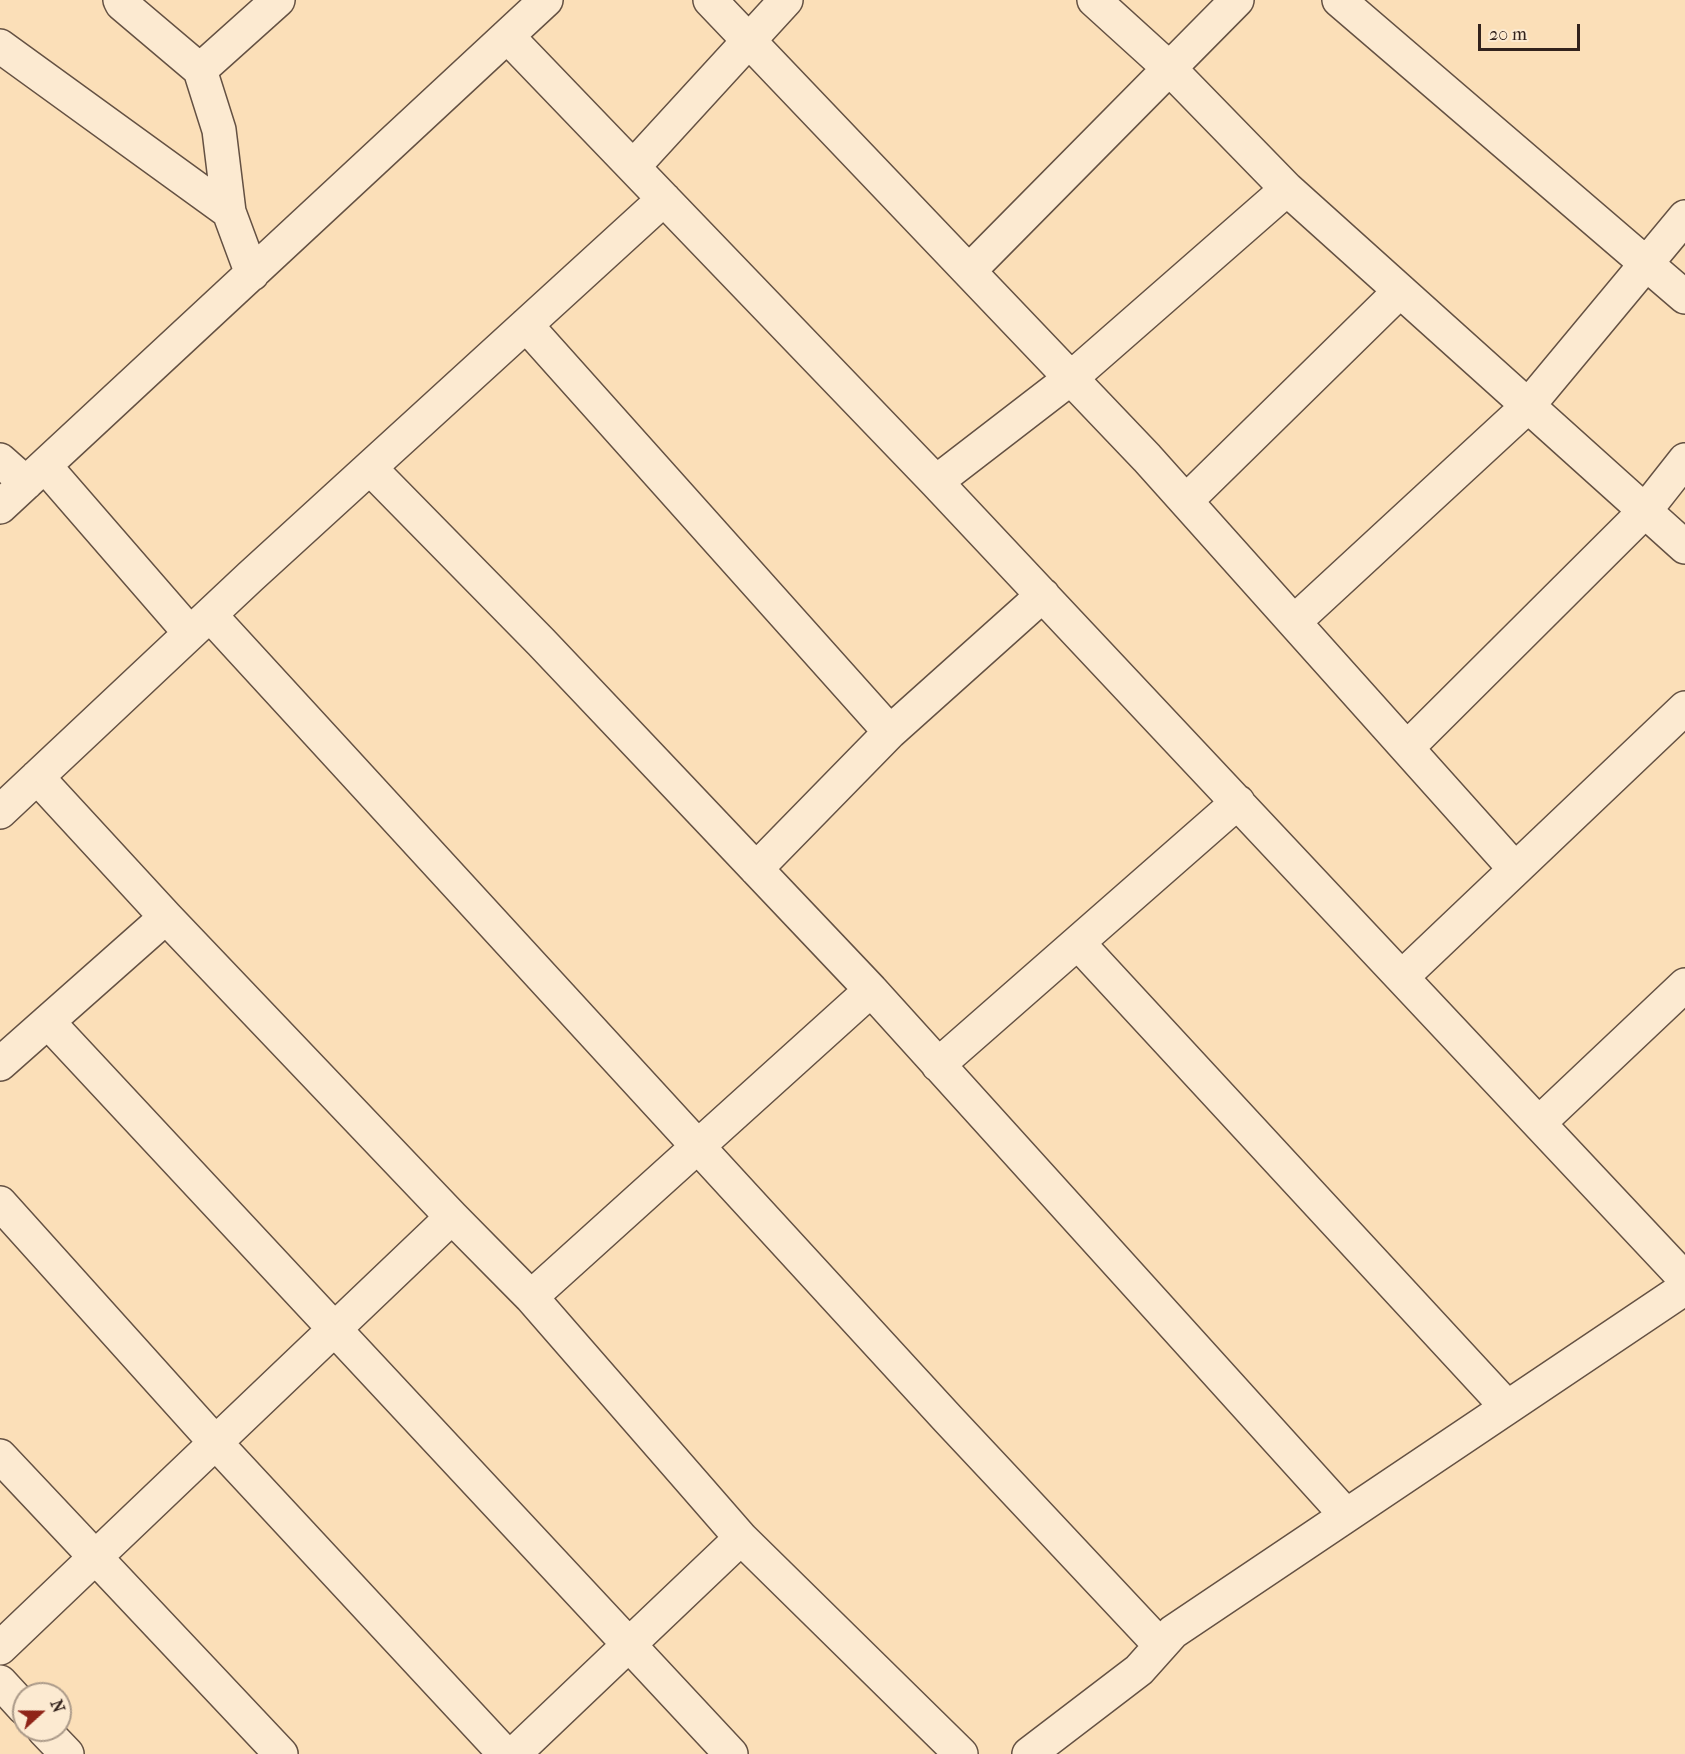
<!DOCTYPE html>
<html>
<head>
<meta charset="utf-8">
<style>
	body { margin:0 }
	#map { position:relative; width:1685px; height:1754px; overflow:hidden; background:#fbdfb8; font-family:"IM FELL French Canon",serif }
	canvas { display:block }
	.north { position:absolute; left:12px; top:1682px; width:60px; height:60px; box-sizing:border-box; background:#fcead1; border:2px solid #ab9a89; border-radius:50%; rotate:69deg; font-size:16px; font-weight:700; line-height:24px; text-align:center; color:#32221c }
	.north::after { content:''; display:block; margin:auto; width:21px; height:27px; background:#8f2418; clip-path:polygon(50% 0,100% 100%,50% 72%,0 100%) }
	.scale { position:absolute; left:1478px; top:24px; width:102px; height:27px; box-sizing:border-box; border:3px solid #32221c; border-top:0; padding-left:8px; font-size:18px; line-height:21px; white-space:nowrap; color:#32221c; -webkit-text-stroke:4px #fcead1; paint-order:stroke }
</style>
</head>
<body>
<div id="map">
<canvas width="1685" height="1754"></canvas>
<div class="north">N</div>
<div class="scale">20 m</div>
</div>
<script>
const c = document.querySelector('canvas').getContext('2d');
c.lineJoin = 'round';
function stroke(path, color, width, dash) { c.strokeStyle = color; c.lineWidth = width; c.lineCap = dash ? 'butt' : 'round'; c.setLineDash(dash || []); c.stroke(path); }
const minor = new Path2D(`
	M120 0 122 4 200 70 219 130 229 212 252 274
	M710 0 1147 458 1515 869
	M1094 0 1170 69 1287 189 1685 547
	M1339 0 1685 297
	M508 37 936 482 1685 1279
	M0 46 229 212
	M200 70 278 0
	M633 167 786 0
	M969 271 1237 0
	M526 325 890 732
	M0 460 26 483
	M45 466 190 633
	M370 468 541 642 871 990 1346 1515
	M936 482 1071 378 1287 189
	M1186 501 1400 291
	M0 507 546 0
	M210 615 948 1419 1160 1645
	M1294 622 1527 407 1685 217
	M1407 748 1644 512 1685 460
	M37 777 166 917 452 1217 531 1297 741 1538 961 1754
	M0 812 250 577 664 199
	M756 869 890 732 1043 595
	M1078 943 1507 1407
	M1402 977 1685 708
	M49 1023 731 1754
	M0 1064 166 917
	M938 1065 1238 802
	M1539 1123 1685 985
	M0 1203 215 1442 505 1754
	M531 1297 871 990
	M0 1456 281 1754
	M0 1648 452 1217
	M0 1682 24 1708
	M44 1730 67 1754
	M514 1754 741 1538
	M1029 1754 1139 1670 1173 1632 1685 1288`);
stroke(minor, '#645143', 36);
stroke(minor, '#fcead1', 33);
</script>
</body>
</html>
